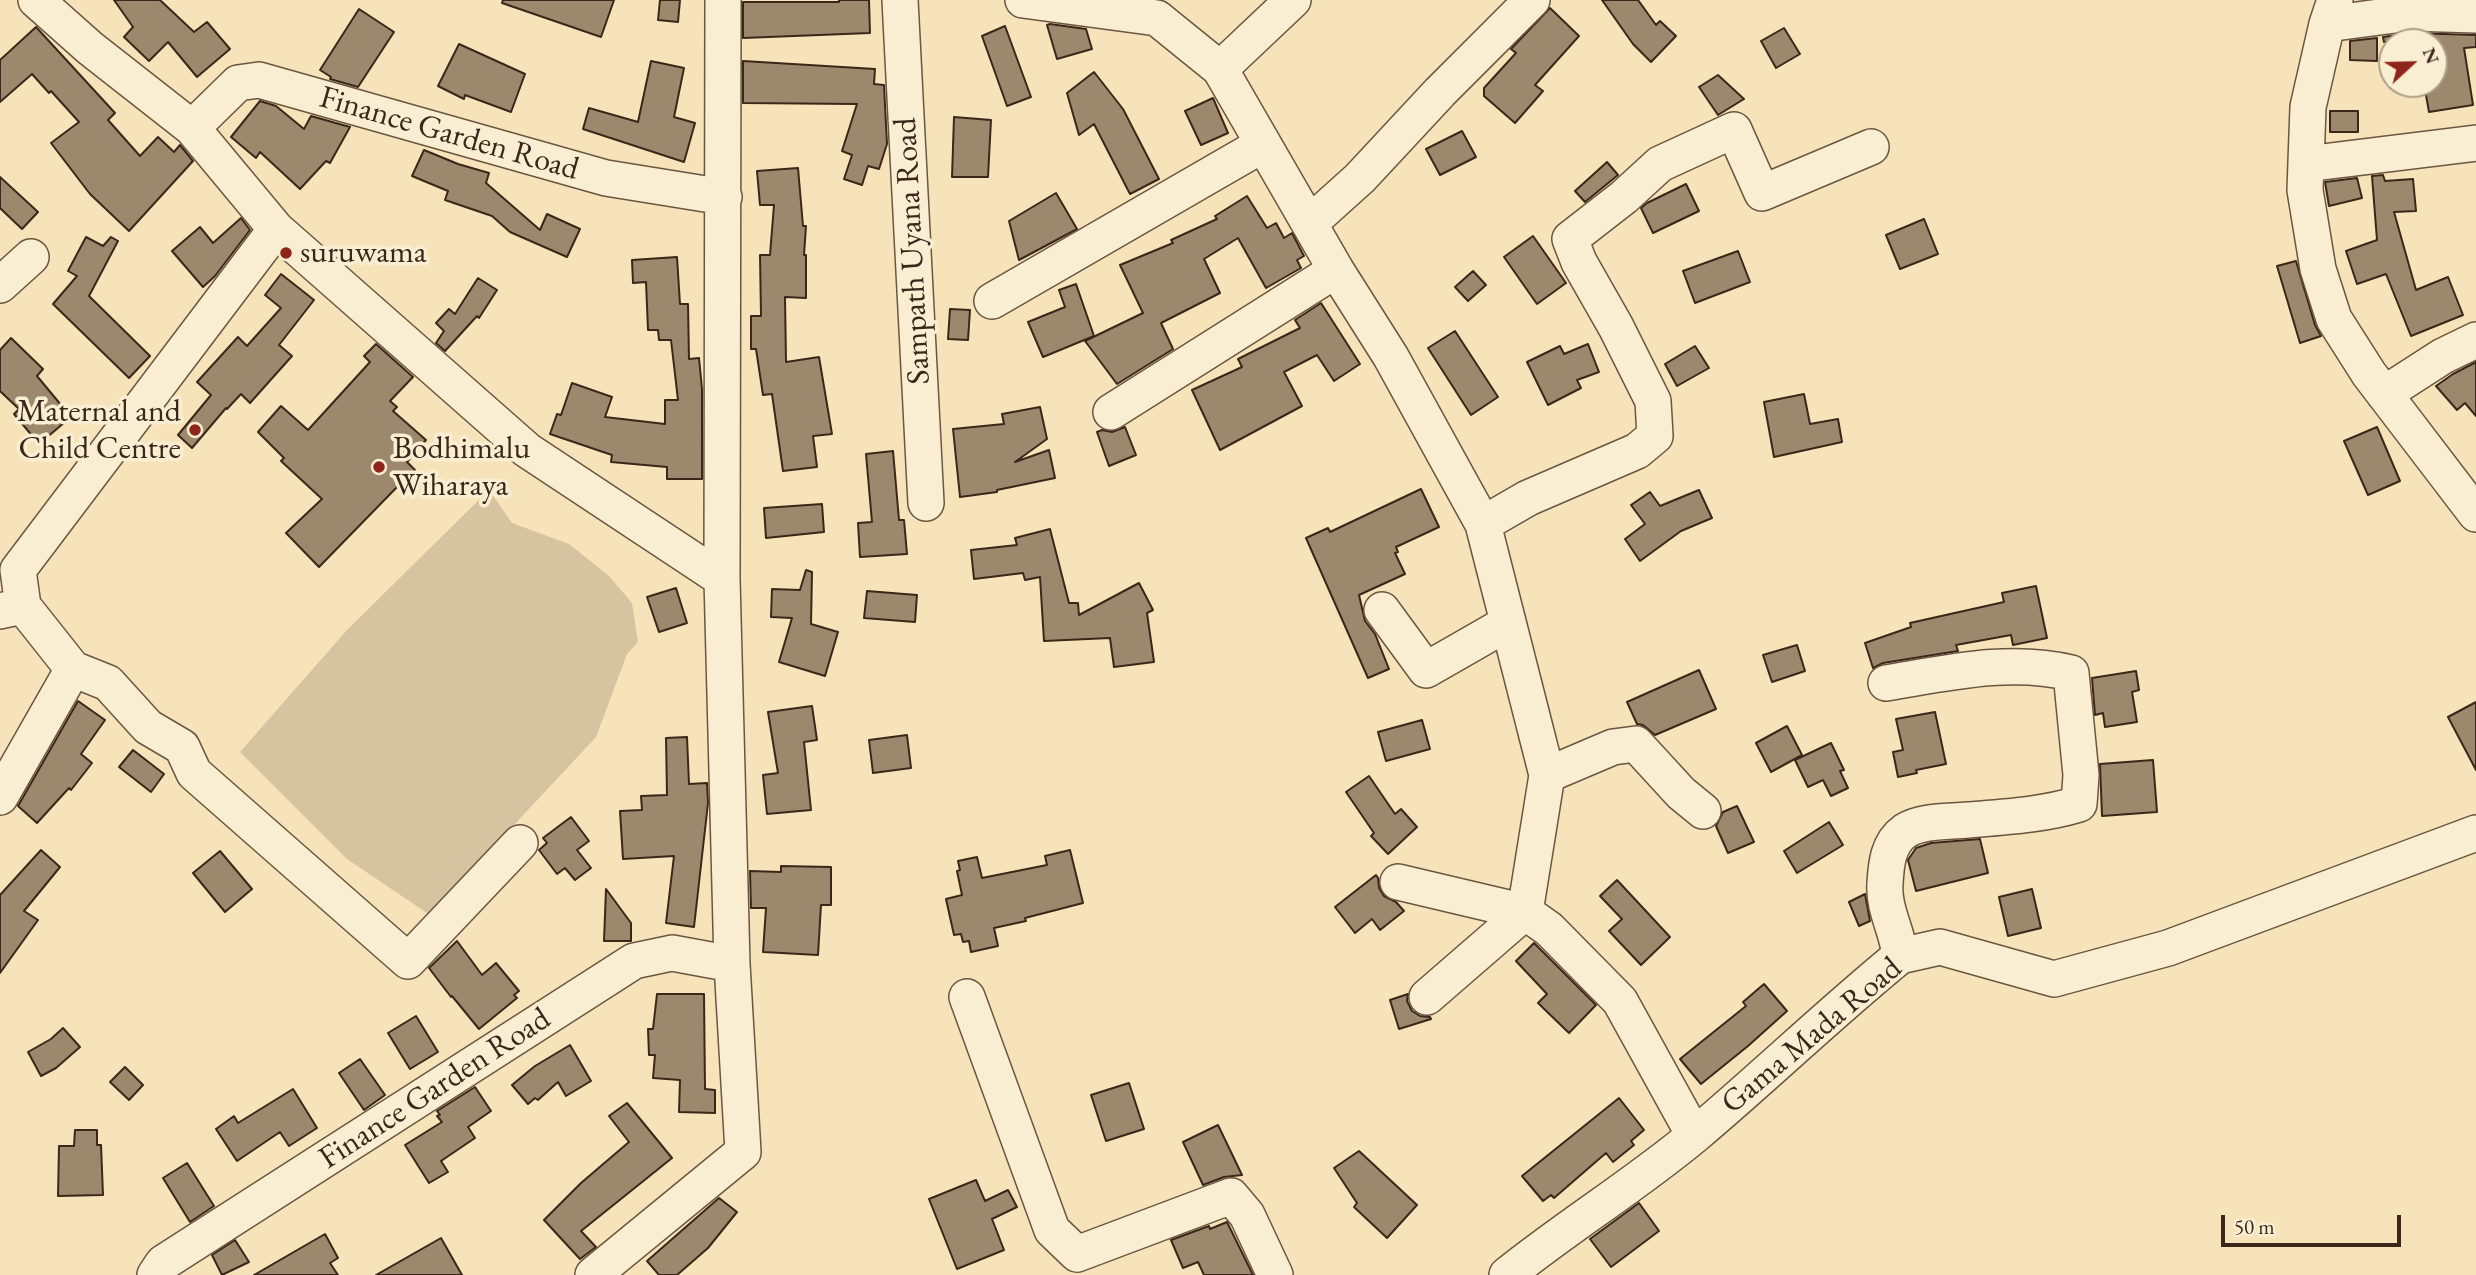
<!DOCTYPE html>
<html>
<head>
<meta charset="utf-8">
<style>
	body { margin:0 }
	#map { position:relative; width:2476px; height:1275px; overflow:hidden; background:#f6e3ba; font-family:"EB Garamond",serif }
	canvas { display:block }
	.north { position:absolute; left:2378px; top:28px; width:70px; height:70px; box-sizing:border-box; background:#f9edd2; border:2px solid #ad9e88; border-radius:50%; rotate:68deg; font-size:19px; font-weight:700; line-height:28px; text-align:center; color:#3b2719 }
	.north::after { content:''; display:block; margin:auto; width:24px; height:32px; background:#8f2418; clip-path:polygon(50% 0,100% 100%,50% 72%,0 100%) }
	.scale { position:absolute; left:2221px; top:1215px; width:180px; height:32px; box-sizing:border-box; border:4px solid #3b2719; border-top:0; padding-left:9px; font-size:21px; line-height:24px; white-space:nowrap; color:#3b2719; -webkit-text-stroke:5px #f9edd2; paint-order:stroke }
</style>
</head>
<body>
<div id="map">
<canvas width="2476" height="1275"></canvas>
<div class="north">N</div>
<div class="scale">50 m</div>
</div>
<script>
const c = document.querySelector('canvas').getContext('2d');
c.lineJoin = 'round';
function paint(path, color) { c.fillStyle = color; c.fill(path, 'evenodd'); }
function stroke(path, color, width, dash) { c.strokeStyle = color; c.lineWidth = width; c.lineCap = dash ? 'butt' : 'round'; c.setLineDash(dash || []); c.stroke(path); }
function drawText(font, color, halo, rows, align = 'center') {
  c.font = font + ' "EB Garamond",serif'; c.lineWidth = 7; c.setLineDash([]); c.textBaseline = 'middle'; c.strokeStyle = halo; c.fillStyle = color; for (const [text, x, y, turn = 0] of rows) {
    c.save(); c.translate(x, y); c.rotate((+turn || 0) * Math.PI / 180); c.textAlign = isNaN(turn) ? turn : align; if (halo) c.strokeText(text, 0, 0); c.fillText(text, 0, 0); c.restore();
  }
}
const green = new Path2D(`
	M489 490 512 523 569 544 609 576 632 603 638 642 627 654 596 737 430 915 347 859 240 752 347 630Z`);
const building = new Path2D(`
	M114 0H160L194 32 207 22 230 49 197 77 168 42 149 61 124 37 133 27Z
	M503 0H614L601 37 502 3Z
	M660 0H680L678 22 658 20Z
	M839 0H869L870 33 743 38V2H839Z
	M1602 0H1638L1656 25 1660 21 1676 36 1651 62 1633 44Z
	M1550 8 1579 36 1535 85 1543 91 1515 123 1484 96V88L1516 53 1511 49Z
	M359 9 394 32 358 87 330 79 331 77 320 70Z
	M1050 24 1086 29 1092 49 1057 59 1047 25Z
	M1005 26 1031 97 1007 106 982 36Z
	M36 27 115 113 108 120 140 156 158 137 174 152 180 145 193 161 129 231 90 194 51 143 79 122 51 91 49 93 32 74 0 102V60Z
	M1784 28 1800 54 1776 68 1761 41Z
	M2411 33 2476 35V47L2464 48 2473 105 2429 112 2424 84H2434V42H2384L2383 37Z
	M2377 38V61L2350 60V41Z
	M459 44 525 74 511 112 465 95 464 99 438 86Z
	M651 61 684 68 674 117 695 123 684 162 583 129 589 108 638 122Z
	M743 61 875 69 874 84 884 85 887 144 879 169 868 166 862 185 844 179 852 155 842 151 857 104 743 103Z
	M1094 72 1123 109 1159 179 1130 194 1094 124 1079 135 1067 93Z
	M1718 75 1744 99 1718 115 1699 87Z
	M1213 98 1228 133 1201 145 1185 111Z
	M260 101 276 106 304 129 311 116 350 127 330 163 326 161 300 189 260 152 256 158 231 137Z
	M2330 111H2358V132H2330Z
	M954 117 991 120 988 177H952Z
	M1462 131 1476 157 1440 175 1426 149Z
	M424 150 458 164 489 173 486 183 540 230 547 214 580 229 567 257 510 232 492 216 445 200 448 191 412 176Z
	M1607 162 1618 175 1585 202 1575 191Z
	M798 168 803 226H806L804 255H806V298L785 297 786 362 819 357 832 434 813 436 817 467 783 471 772 394 763 395 756 349H751V316H761L760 255H770L774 205H760L757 171Z
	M2383 175 2385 181 2413 179 2416 211 2394 212 2416 290 2448 277 2463 315 2411 336 2386 274 2357 284 2346 251 2377 240 2372 176Z
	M0 177 38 212 22 229 0 208Z
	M2357 178 2362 198 2329 206 2325 182Z
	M1686 184 1699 211 1653 233 1641 208 1647 203Z
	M1056 193 1077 229 1019 260 1009 221Z
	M1247 196 1267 228 1276 223 1284 238 1292 233 1304 256 1297 260 1301 268 1266 288 1238 238 1204 259 1220 293 1161 323 1173 349 1117 384 1085 341 1143 313 1120 265 1173 243 1171 240 1217 219 1215 216Z
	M241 218 250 230 215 276 203 287 172 251 200 227 213 243Z
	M1924 219 1938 254 1900 269 1886 235Z
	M1533 236 1566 283 1537 304 1504 257Z
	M86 237 103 246 111 237 118 241 89 296 150 356 129 378 53 304 77 276 68 271Z
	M1738 251 1750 282 1695 303 1683 271Z
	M677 257 680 304H688L689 359 699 358 702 389V479H667V467L611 462 612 455 550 434 557 414 561 415 572 383 612 397 605 417 665 424V400H678L671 340H659L658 330H648L646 282 633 283 632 260Z
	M2296 261 2315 325 2321 336 2300 343 2277 266Z
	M1473 271 1486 285 1468 301 1455 287Z
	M281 274 314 300 279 345 292 356 250 403 241 394 227 409 226 408 192 448 178 435 211 395 197 382 238 337 247 346 281 308 265 295Z
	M478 278 497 290 479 318 477 316 445 351 436 343 444 331 436 323 449 309 455 314Z
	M1076 284 1094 336 1043 357 1028 322 1065 307 1059 290Z
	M1321 303 1360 364 1334 381 1317 355 1284 372 1302 406 1220 450 1192 390 1242 367 1238 359 1300 328 1295 320Z
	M950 309 970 310 968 340 948 339Z
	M1455 331 1498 397 1471 415 1428 348Z
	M11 338 43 369 37 376 71 417 39 444 14 414 19 409 0 391V350Z
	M376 344 413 377 390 401 397 407 393 411 426 440 407 462 415 470 401 488 399 485 319 567 286 533 322 499 281 461 284 458 258 432 281 406 308 430 370 362 364 356Z
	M1588 344 1599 372 1577 380 1581 388 1548 405 1527 362 1560 346 1564 354Z
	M1695 346 1709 368 1677 386 1665 364Z
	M2476 362V416L2465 403 2457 410 2436 386 2453 374Z
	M1804 394 1810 424 1838 419 1842 442 1774 457 1764 402Z
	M1040 407 1047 439 1015 462 1049 450 1055 478 997 490V492L960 497 953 429 1004 424 1002 414Z
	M1125 427 1136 455 1109 466 1097 432 1102 430 1112 432Z
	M2377 427 2400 481 2368 495 2344 441Z
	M893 451 899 520H904L907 554 860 557 858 523 872 522 866 454Z
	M1421 489 1439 527 1396 547 1398 552 1395 553 1405 574 1359 595 1365 621 1375 634 1389 669 1368 678 1306 538 1328 528 1330 532Z
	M1699 490 1712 518 1681 531 1640 561 1625 539 1645 524 1631 505 1650 492 1660 506Z
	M822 504 824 532 766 538 764 508Z
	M1050 529 1069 603H1078L1079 615 1139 583 1153 610 1147 613 1154 662 1114 667 1110 638 1044 641 1040 577 1025 580 1023 573 974 579 971 550 1017 545 1015 538Z
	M806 570 812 572 811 624 838 632 825 676 779 662 792 618 771 617 772 589 800 590Z
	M2036 586 2047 638 2013 645 2011 635 1956 645 1958 651 1883 663 1873 668 1865 643 1911 627 1910 623 2004 602 2002 593Z
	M676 588 687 623 659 632 647 597Z
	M867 591 917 595 915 622 864 618Z
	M1797 645 1805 671 1772 682 1763 655Z
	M1699 670 1716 709 1655 735 1643 725 1637 724 1627 702Z
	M2136 671 2139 690 2132 692 2137 722 2105 727 2103 713 2095 715 2092 678Z
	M78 701 105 720 81 754 92 763 71 790 69 788 37 823 18 806Z
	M2476 702V770L2448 717Z
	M812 706 817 740 804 742 811 810 767 814 763 775 778 773 768 712Z
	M1935 712 1946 764 1916 770 1917 773 1898 777 1893 752 1903 750 1896 719Z
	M1422 720 1430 749 1386 761 1378 732Z
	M1787 726 1802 755 1771 772 1756 743Z
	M907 735 911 768 873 773 869 740Z
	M687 737 689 784 707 783 708 803 694 927 666 923 674 856 623 859 620 811 642 810 641 796 667 795 666 738Z
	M1831 743 1844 770 1840 771 1848 788 1831 796 1823 780 1808 787 1795 760Z
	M133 750 164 774 151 792 119 767Z
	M2153 760 2157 812 2102 816 2100 764Z
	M1369 776 1395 814 1401 809 1417 827 1388 854 1371 836 1374 833 1346 792Z
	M1737 806 1754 842 1728 853 1716 826 1723 812Z
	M571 817 589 841 577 850 591 868 575 880 565 868 557 874 539 850 547 843 543 838Z
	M1829 822 1843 845 1797 873 1784 851Z
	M1980 839 1988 873 1916 891 1908 860 1916 848 1931 843Z
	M41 850 60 867 24 911 38 920 0 973V895Z
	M1070 850 1083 903 1025 918 1026 921 994 928 998 946 971 952 969 941 963 942 961 934 954 935 946 899 962 895 957 871 960 870 958 861 977 857 982 878 1047 865 1045 856Z
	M220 851 252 889 225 912 193 873Z
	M781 866 831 867V905H821L818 955 763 952 766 908H751L750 871 781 872Z
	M1376 875 1378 878 1379 888 1384 896 1396 902 1404 911 1380 930 1372 919 1355 933 1335 907Z
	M1617 880 1670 937 1641 965 1609 931 1622 919 1600 896Z
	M606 889 631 923V941H604Z
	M2032 889 2041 928 2008 936 1999 897Z
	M1865 894 1870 921 1859 926 1849 902Z
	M457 941 482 975 496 963 519 991 514 995 517 998 479 1029 452 996 451 997 429 968Z
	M1534 943 1596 1005 1569 1033 1538 1003 1547 994 1516 961Z
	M1764 984 1787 1011 1748 1046 1701 1084 1680 1059 1746 1006 1743 1002Z
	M657 994H704L705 1089 715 1090V1113L679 1112 680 1080 653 1078 655 1055H649L648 1029H653Z
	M1408 994 1407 1001 1412 1011 1420 1016 1430 1017 1431 1019 1399 1029 1390 1000Z
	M416 1016 438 1052 410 1069 388 1033Z
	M63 1028 80 1047 56 1068 41 1076 28 1052 51 1039Z
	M570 1045 591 1081 566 1096 558 1082 538 1100 535 1098 528 1104 512 1085 535 1066Z
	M360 1059 385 1095 364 1110 339 1073Z
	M125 1067 143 1085 129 1100 110 1082Z
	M1129 1083 1144 1129 1106 1141 1091 1095Z
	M475 1087 491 1111 468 1127 475 1138 441 1161 448 1172 429 1183 405 1145 442 1122 437 1116 440 1115 437 1111Z
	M293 1089 317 1128 289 1146 280 1132 237 1161 216 1129 234 1116 238 1123Z
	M1619 1098 1644 1130 1631 1141 1634 1145 1613 1162 1606 1153 1554 1198 1551 1195 1543 1201 1522 1176Z
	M627 1103 672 1158 581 1231 596 1247 580 1259 544 1220 581 1183 629 1142 609 1116Z
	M1218 1125 1242 1175 1224 1177 1203 1185 1183 1142Z
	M75 1130H97V1145H101L103 1195 58 1196 59 1146H74Z
	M1359 1151 1417 1205 1387 1238 1354 1207 1357 1203 1334 1168Z
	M187 1163 214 1206 190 1222 163 1178Z
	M976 1180 985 1201 1008 1190 1017 1207 992 1219 1004 1250 957 1269 929 1199Z
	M719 1198 737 1212 708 1248 677 1275H659L647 1261Z
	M1639 1203 1659 1231 1611 1267 1590 1239Z
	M1227 1222 1253 1275H1204L1198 1262 1183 1268 1171 1240 1209 1226 1210 1229Z
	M325 1234 338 1258 330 1263 338 1275H254Z
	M441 1238 462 1275H376Z
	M235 1240 249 1262 222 1275 212 1255Z`);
const minor = new Path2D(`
	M900 0 926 503
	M1023 0 1157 18 1220 69 1336 270 1391 357 1483 524 1547 775 1525 912 1549 929 1620 1001 1694 1135
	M2335 0 2327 24 2308 107 2305 190 2318 269 2334 319 2369 374 2476 514
	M2327 24 2410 13 2476 15
	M1220 69 1293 0
	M192 128 238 83 259 80 606 178 724 197
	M2306 164 2476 143
	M1310 223 1360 178 1440 92 1532 0
	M276 229 527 450 722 579
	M0 285 31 257
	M992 301 1262 145
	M2384 394 2443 356 2476 340
	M1111 412 1336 270
	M1483 524 1528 498 1637 451 1655 436 1653 401 1616 327 1579 262 1570 239 1624 197 1660 164 1734 130 1762 193 1871 147
	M1382 610 1426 670 1508 623
	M0 611 23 606 18 570 276 229 192 128 90 48 36 0
	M73 669 108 683 148 727 182 747 194 773 408 961 520 843
	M1886 683C1947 673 2010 658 2071 673L2081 775 2079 804C2043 815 2005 817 1968 820 1948 822 1922 820 1905 831 1888 843 1886 864 1885 884 1883 909 1898 932 1900 956
	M1547 775 1613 747 1636 744 1681 793 1703 811
	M0 797 73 669 23 606
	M1398 882 1525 912
	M967 997 1052 1230 1077 1254 1231 1196 1247 1215 1275 1275
	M1427 997 1525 912
	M155 1275 163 1263 634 961 672 953 732 964
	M593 1275 743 1152 732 964 722 579 723 0
	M1507 1275C1568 1226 1635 1185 1695 1135 1764 1077 1829 1014 1900 956L1940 947 2054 979 2168 948 2476 833`);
const markers = [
	[286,253,7,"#8f2418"],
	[195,430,7,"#8f2418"],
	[379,467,7,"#8f2418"]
];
const streetNames = [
	["Finance Garden Road",449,134,16],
	["Sampath Uyana Road",913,251,-93],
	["Gama Mada Road",1812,1036,-40],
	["Finance Garden Road",435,1089,-33]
];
const poiNames = [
	["suruwama",300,253],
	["Maternal and",181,412,"right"],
	["Child Centre",181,449,"right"],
	["Bodhimalu",393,449],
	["Wiharaya",393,486]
];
paint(green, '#d6c39f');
paint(building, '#9c896d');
stroke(building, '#3b2719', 2);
stroke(minor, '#6a5641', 38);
stroke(minor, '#f9edd2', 35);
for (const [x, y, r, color] of markers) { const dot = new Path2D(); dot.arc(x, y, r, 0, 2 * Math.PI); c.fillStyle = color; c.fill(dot); stroke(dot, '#f9edd2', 2.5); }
drawText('32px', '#3b2719', '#f9edd2', streetNames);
drawText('32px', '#3b2719', '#f9edd2', poiNames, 'left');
</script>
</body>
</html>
